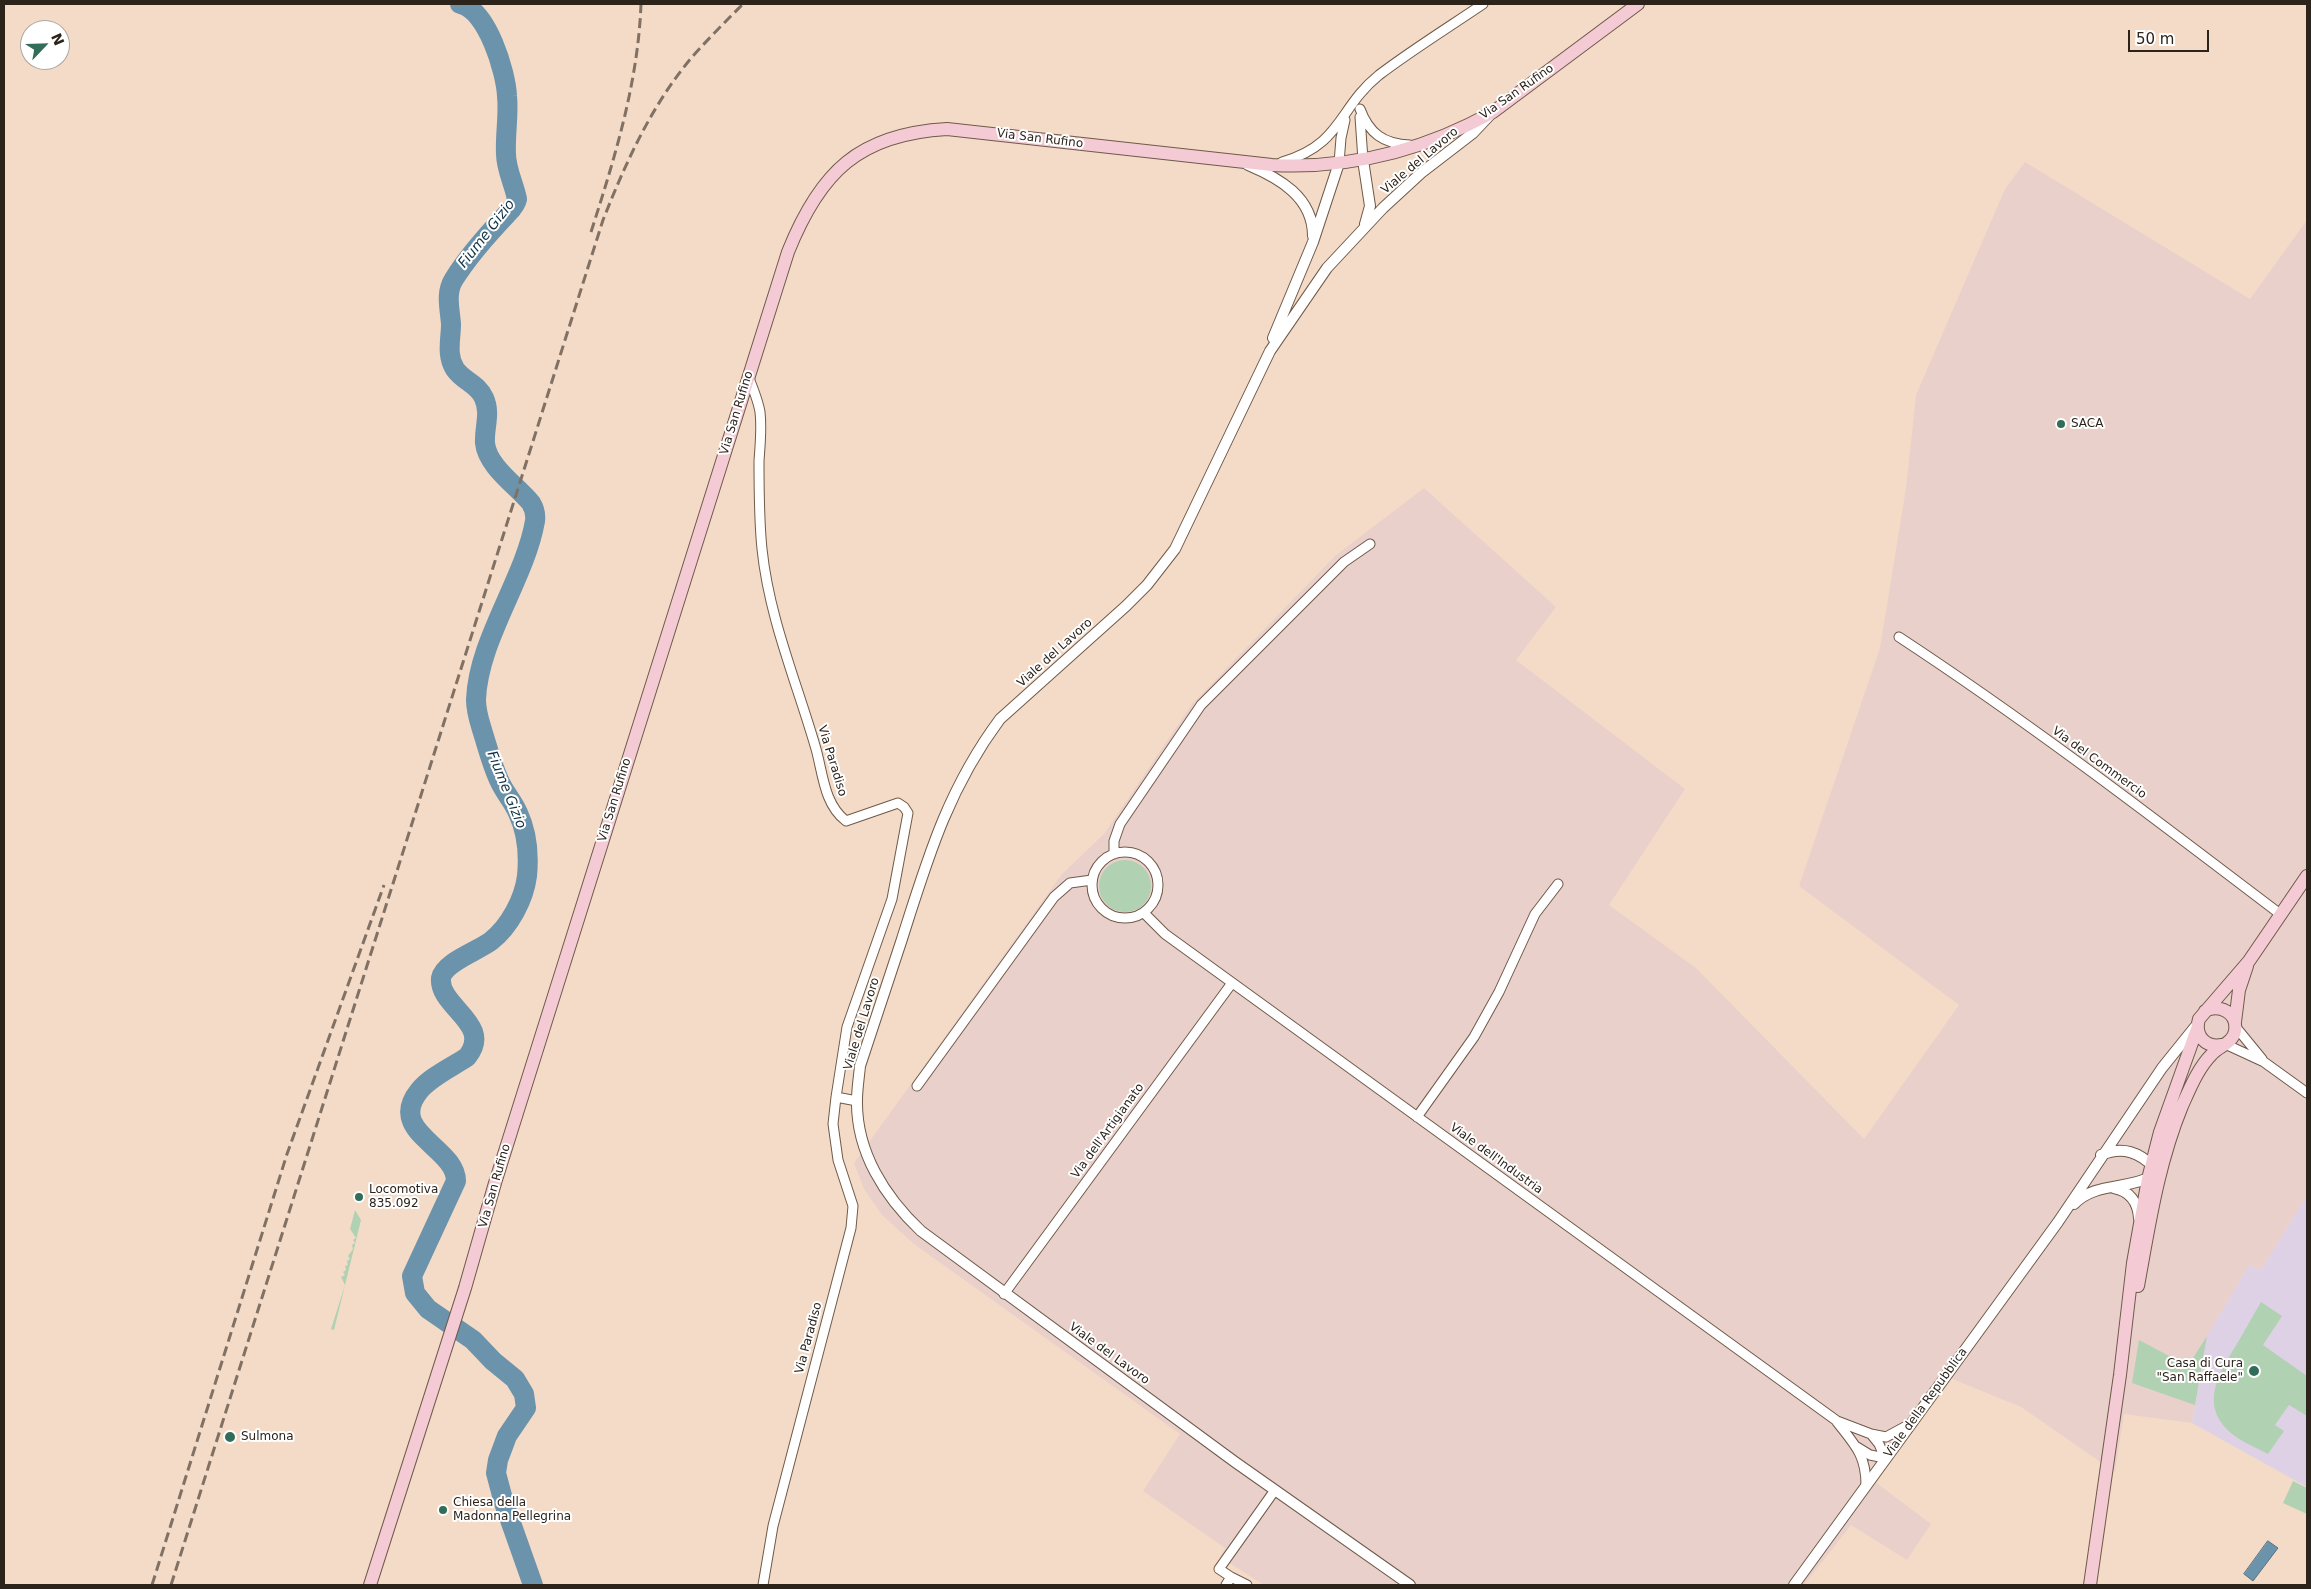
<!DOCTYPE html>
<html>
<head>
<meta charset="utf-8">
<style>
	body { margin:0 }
	#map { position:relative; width:2311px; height:1589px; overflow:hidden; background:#f4dbc7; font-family:"DejaVu Sans",sans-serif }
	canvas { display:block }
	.frame { position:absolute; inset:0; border:5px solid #2c231b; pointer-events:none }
	.north { position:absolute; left:20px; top:20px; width:50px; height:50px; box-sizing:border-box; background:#fff; border:1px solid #aba7a4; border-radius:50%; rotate:66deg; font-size:14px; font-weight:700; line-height:20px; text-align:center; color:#2c231b }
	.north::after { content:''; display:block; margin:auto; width:18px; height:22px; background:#316d58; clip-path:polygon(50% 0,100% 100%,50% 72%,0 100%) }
	.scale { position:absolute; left:2128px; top:30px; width:81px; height:22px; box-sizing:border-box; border:2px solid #2c231b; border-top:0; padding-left:6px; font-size:15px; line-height:18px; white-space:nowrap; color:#2c231b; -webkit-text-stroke:4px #fff; paint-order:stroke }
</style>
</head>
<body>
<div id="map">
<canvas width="2311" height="1589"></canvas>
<div class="frame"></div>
<div class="north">N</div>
<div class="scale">50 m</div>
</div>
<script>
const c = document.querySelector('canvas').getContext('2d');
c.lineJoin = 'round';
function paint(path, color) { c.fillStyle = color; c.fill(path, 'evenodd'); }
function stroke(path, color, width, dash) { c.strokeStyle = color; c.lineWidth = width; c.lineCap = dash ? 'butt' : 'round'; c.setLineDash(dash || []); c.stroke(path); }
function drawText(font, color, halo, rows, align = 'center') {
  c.font = font + ' "DejaVu Sans",sans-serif'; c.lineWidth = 4; c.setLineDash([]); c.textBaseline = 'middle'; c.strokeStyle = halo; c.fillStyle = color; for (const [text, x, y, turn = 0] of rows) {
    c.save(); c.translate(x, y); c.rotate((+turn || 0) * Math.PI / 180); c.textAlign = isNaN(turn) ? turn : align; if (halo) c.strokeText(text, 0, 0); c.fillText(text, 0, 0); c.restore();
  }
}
const industrial = new Path2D(`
	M2025 162 2250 299 2307 220V1195L2261 1270 2249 1265 2207 1336 2192 1423 2124 1414 2115 1472 2021 1407 1950 1378 1874 1481 1931 1524 1907 1560 1851 1525 1804 1585H1264L1220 1557 1225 1548 1143 1491 1180 1434 914 1244 882 1215 864 1189 854 1163 1062 874 1104 834 1192 704 1335 556 1424 488 1556 607 1516 660 1685 789 1609 905 1696 968 1864 1139 1959 1005 1799 886 1880 648 1906 488 1916 395 2005 189Z`);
const medical = new Path2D(`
	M2307 1195V1487L2192 1423 2207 1336 2249 1265 2261 1270Z`);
const green = new Path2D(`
	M1099 886a26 26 0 1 1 52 0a26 26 0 1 1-52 0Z
	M355 1210 361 1220 334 1330 331 1329 345 1285 341 1277 345 1275 343 1272 346 1270 345 1266 348 1265 347 1261 350 1259 348 1256 353 1249 352 1245 355 1243 353 1240 356 1238 350 1229Z
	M2261 1302 2282 1316 2263 1345 2307 1376V1416L2289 1405 2275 1425 2284 1431 2268 1454C2253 1446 2234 1439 2223 1425 2201 1397 2224 1366 2238 1342 2246 1329 2253 1315 2261 1302Z
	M2207 1336 2195 1405 2132 1383 2139 1340 2188 1366Z
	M2293 1481 2307 1488V1514L2283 1503Z`);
const water = new Path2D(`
	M2268 1541 2278 1548 2253 1581 2244 1574Z`);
const river = new Path2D(`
	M460 4C487 9 506 72 507 96 509 115 505 134 506 154 506 169 514 184 517 199 516 205 511 210 507 214 487 235 469 255 454 279 445 293 450 309 451 324 451 339 446 355 455 369 463 381 478 384 484 398 491 414 484 427 485 443 487 466 517 486 531 503 534 508 536 514 535 521 525 579 478 640 476 700 476 712 480 723 483 733 488 749 492 765 499 780 504 792 513 801 518 813 527 832 529 855 527 876 524 899 510 926 491 941 478 951 444 962 441 978 438 1007 494 1024 467 1057 452 1067 430 1077 419 1091 386 1132 456 1147 456 1181L412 1276 415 1293 428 1309 473 1340 493 1361 515 1379 524 1394 526 1408 507 1436 498 1460 496 1473 504 1503 533 1585`);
const minor = new Path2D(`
	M1360 109C1369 133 1383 144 1410 145
	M1360 117 1363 160
	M1282 162C1342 145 1338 108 1379 75 1412 50 1449 27 1483 4
	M1339 163 1341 138 1345 120
	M748 376C753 388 758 400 760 412 762 428 760 446 759 461 759 490 759 520 762 549 769 618 797 683 816 749 823 774 824 804 846 821L898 803 904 807 908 813 892 899 847 1027 836 1097 833 1124 838 1160 853 1206 851 1228 773 1526 763 1585
	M1899 637C2030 723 2155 819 2280 914
	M1092 885a33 33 0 1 1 66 0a33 33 0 1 1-66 0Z
	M1114 854V841L1120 824 1201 705 1344 562 1370 544
	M1144 913 1165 934 1837 1421 1871 1434 1886 1437 1910 1424
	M2235 1026 2262 1059
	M2225 1044 2264 1062 2307 1093
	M917 1086 1054 897 1070 883 1092 880
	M836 1097 857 1101
	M1417 1117 1474 1037 1499 992 1535 914 1558 884
	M1004 1294 1232 983
	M1837 1422C1855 1445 1866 1455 1866 1485
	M1871 1434 1879 1444 1885 1458
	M1857 1447 1870 1455 1885 1458
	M1231 1577 1247 1585
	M1226 1585 1231 1577 1219 1569 1275 1490`);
const tertiary = new Path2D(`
	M1363 160 1370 206 1365 224
	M1248 165C1279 178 1313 197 1313 236
	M1273 338 1313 242 1339 163
	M2101 1155C2123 1146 2139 1152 2155 1168
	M2114 1188C2130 1191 2138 1203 2139 1218
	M2074 1204C2095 1182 2127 1190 2153 1176
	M1410 1585 1235 1462 921 1231C885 1197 856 1152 857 1100 857 1089 859 1077 860 1066 874 1024 888 982 902 939 928 857 948 789 1000 719L1126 606 1147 585 1175 549 1270 351 1327 268 1383 208 1421 173 1473 133 1490 115
	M1794 1585 2058 1222 2162 1068 2195 1027`);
const secondary = new Path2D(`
	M2235 1022 2239 990 2247 966
	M2222 1045C2206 1048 2194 1036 2199 1019L2249 961 2307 876
	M2138 1286C2149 1226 2158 1164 2182 1106 2190 1088 2198 1068 2212 1054 2219 1046 2233 1043 2235 1031 2238 1012 2219 1004 2205 1011
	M370 1585 465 1288 495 1183 788 252C820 172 859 134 947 129L1272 165C1351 169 1425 150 1493 112L1638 4
	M2090 1585 2120 1375 2133 1263 2148 1179 2160 1132 2197 1029`);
const rail = new Path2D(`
	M591 232C615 157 638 83 641 4
	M152 1585 287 1154 384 885
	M171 1585 603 220C626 162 652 104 693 56 709 38 726 21 743 4`);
const markers = [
	[2061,424,5,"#316d58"],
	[359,1197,5,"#316d58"],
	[2254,1371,6,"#316d58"],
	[230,1437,6,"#316d58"],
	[443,1510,5,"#316d58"]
];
const streetNames = [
	["Via San Rufino",1517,92,-35],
	["Via San Rufino",1040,139,7],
	["Viale del Lavoro",1420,161,-40],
	["Via San Rufino",737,413,-73],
	["Viale del Lavoro",1055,653,-42],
	["Via Paradiso",832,761,73],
	["Via del Commercio",2099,763,36],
	["Via San Rufino",615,800,-73],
	["Viale del Lavoro",862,1024,-73],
	["Via dell'Artigianato",1108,1131,-54],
	["Viale dell'Industria",1496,1159,36],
	["Via San Rufino",495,1186,-74],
	["Via Paradiso",809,1338,-75],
	["Viale del Lavoro",1109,1354,36],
	["Viale della Repubblica",1926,1403,-54]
];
const poiNames = [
	["SACA",2071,424],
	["Locomotiva",369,1190],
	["835.092",369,1204],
	["Casa di Cura",2243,1364,"right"],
	["\"San Raffaele\"",2243,1378,"right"],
	["Sulmona",241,1437],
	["Chiesa della",453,1503],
	["Madonna Pellegrina",453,1517]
];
const waterNames = [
	["Fiume Gizio",487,234,-52],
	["Fiume Gizio",506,790,68]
];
paint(industrial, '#ead0ca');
paint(medical, '#ded1e5');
paint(green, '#b1d1b3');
paint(water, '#6b93ab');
stroke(water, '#587180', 1);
stroke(river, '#6b93ab', 20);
stroke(minor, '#6f5a49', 11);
stroke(tertiary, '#6f5a49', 12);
stroke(secondary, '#6f5a49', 14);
stroke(minor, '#fff', 9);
stroke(tertiary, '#fff', 10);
stroke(secondary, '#f4cad5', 12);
stroke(rail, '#817164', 3, [10, 5]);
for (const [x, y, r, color] of markers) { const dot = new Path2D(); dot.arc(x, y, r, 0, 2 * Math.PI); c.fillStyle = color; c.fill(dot); stroke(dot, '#fff', 2); }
drawText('12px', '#2c231b', '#fff', streetNames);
drawText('12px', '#2c231b', '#fff', poiNames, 'left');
drawText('italic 14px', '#103346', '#fff', waterNames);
</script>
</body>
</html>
